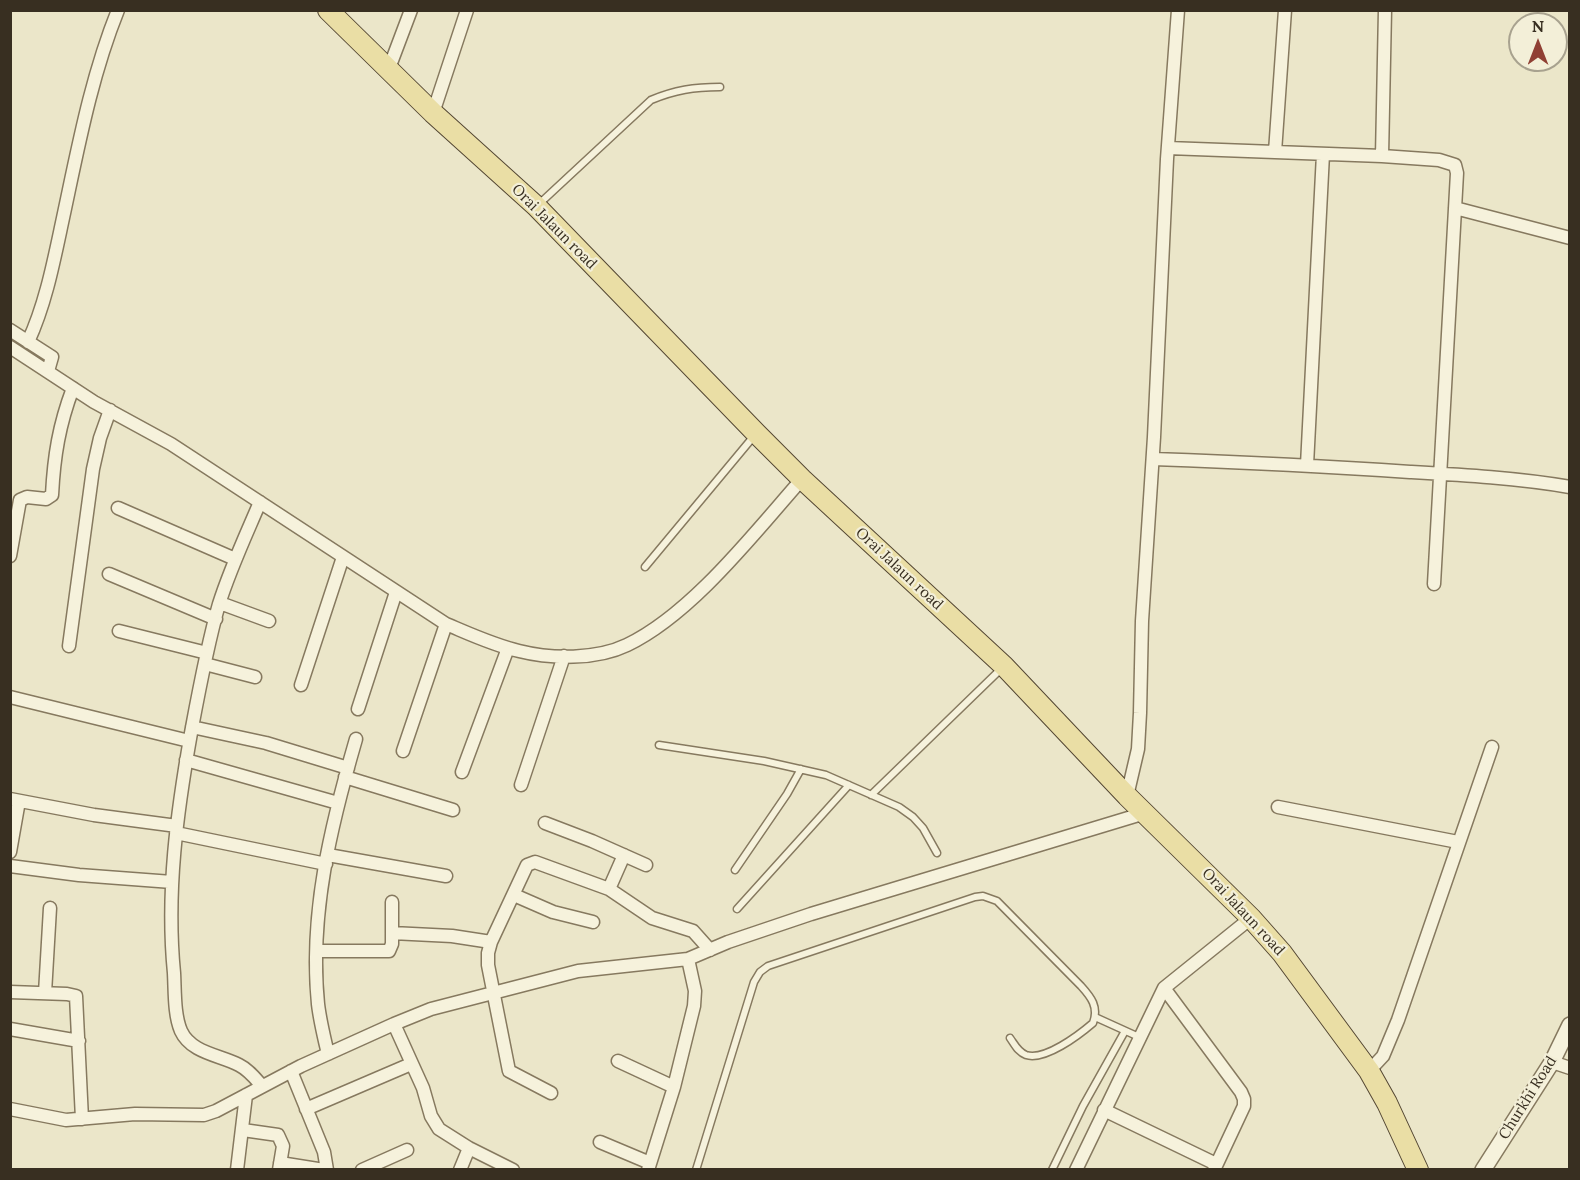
<!DOCTYPE html>
<html>
<head>
<meta charset="utf-8">
<style>
	body { margin:0 }
	#map { position:relative; width:1580px; height:1180px; overflow:hidden; background:#ebe6c9; font-family:Lora,serif }
	canvas { display:block }
	.frame { position:absolute; inset:0; border:12px solid #382f21; pointer-events:none }
	.north { position:absolute; left:1508px; top:12px; width:60px; height:60px; box-sizing:border-box; background:#f3efd8; border:2px solid #a8a28f; border-radius:50%; rotate:0deg; font-size:16px; font-weight:700; line-height:24px; text-align:center; color:#382f21 }
	.north::after { content:''; display:block; margin:auto; width:21px; height:27px; background:#904034; clip-path:polygon(50% 0,100% 100%,50% 72%,0 100%) }
</style>
</head>
<body>
<div id="map">
<canvas width="1580" height="1180"></canvas>
<div class="frame"></div>
<div class="north">N</div>
</div>
<script>
const c = document.querySelector('canvas').getContext('2d');
c.lineJoin = 'round';
function stroke(path, color, width, dash) { c.strokeStyle = color; c.lineWidth = width; c.lineCap = dash ? 'butt' : 'round'; c.setLineDash(dash || []); c.stroke(path); }
function drawText(font, color, halo, rows, align = 'center') {
  c.font = font + ' Lora,serif'; c.lineWidth = 4.5; c.setLineDash([]); c.textBaseline = 'middle'; c.strokeStyle = halo; c.fillStyle = color; for (const [text, x, y, turn = 0] of rows) {
    c.save(); c.translate(x, y); c.rotate((+turn || 0) * Math.PI / 180); c.textAlign = isNaN(turn) ? turn : align; if (halo) c.strokeText(text, 0, 0); c.fillText(text, 0, 0); c.restore();
  }
}
const service = new Path2D(`
	M539 204 651 100C675 90 694 87 720 87
	M645 567 754 436
	M659 745 764 761 826 775 899 807 913 817 923 828 937 853
	M871 795 1002 668
	M735 870 787 794 801 769
	M737 909 849 785
	M1095 1017 1139 1037
	M696 1170 754 982 760 972 768 966 975 897 983 896 997 901 1081 986C1091 997 1099 1007 1093 1023 1079 1035 1045 1061 1026 1055 1018 1052 1015 1045 1010 1038
	M1052 1170 1083 1106 1125 1031`);
const minor = new Path2D(`
	M388 71 411 10
	M433 113 467 10
	M1168 148 1382 156 1439 160 1455 165 1457 173 1434 584
	M1275 152 1285 10
	M1382 156 1385 10
	M1455 208 1570 238
	M10 330 52 357 48 371
	M28 342C46 303 54 260 63 218 78 148 91 77 118 10
	M10 347 94 402 171 444 446 624C470 634 493 645 519 651 551 659 596 660 627 645 692 614 755 532 802 479
	M1153 459C1238 462 1324 466 1410 472 1463 475 1517 478 1570 487
	M1307 465 1323 154
	M260 502C246 535 230 569 219 604 207 646 199 690 191 733 177 812 166 892 174 973 175 991 174 1015 181 1031 191 1053 220 1055 239 1065 249 1070 255 1078 262 1086
	M118 508 235 559
	M10 556 20 500 27 497 46 499 52 495C54 456 59 425 73 388
	M109 574 216 619
	M220 603 269 621
	M119 631 207 653
	M69 646 93 469 100 438 110 410
	M205 664 255 677
	M301 685 343 557
	M10 697 189 741
	M358 709 396 592
	M192 727 266 743 348 768
	M403 751 446 624
	M186 760 338 803
	M462 772 508 648
	M345 777 453 810
	M521 785 564 656
	M1127 796 1138 749 1140 713 1142 621 1154 437 1167 159 1178 10
	M10 799 94 815 177 826
	M1278 807 1458 842
	M545 823 592 841 646 865
	M176 833 326 864
	M10 852 19 801
	M328 855 446 876
	M10 866 79 875 172 882
	M609 889 624 855
	M514 895 553 912 593 922
	M392 933 452 936 491 942
	M317 951H389L392 944V902
	M1164 988 1241 1092 1244 1099V1106L1214 1170
	M10 992 67 994 76 996 82 1119
	M45 993 50 908
	M394 1024 423 1088 431 1116 439 1129 469 1148 513 1170
	M10 1029 79 1041
	M328 1054C324 1037 320 1021 318 1004 309 914 331 825 356 739
	M618 1061 674 1087
	M1552 1062 1570 1068
	M291 1071 324 1152 327 1170
	M1369 1071 1383 1056 1398 1020 1492 747
	M551 1093 509 1071 488 965V953L491 942 527 865 535 862 609 889 652 918 693 931 710 950
	M10 1109 66 1120 135 1114 204 1115 216 1111 301 1066 394 1024 431 1009 578 971 688 959 728 942 811 914 1145 813
	M306 1109 411 1064
	M1104 1110 1216 1164
	M243 1130 278 1135 283 1146 279 1170
	M600 1142 650 1163
	M280 1163 324 1170
	M237 1170 246 1095
	M362 1170 407 1150
	M460 1170 469 1148
	M648 1170 674 1087 694 1006 695 991 688 959
	M1076 1170 1164 988 1251 918`);
const tertiary = new Path2D(`
	M1483 1170 1552 1062 1570 1025`);
const primary = new Path2D(`
	M328 10 433 113 536 206 757 434 802 479 1004 666 1127 796 1251 918 1282 953 1369 1071 1387 1103 1418 1170`);
const streetNames = [
	["Orai Jalaun road",554,227,45],
	["Orai Jalaun road",899,569,43],
	["Orai Jalaun road",1243,912,47],
	["Churkhi Road",1528,1098,-58]
];
stroke(service, '#86795f', 9);
stroke(minor, '#86795f', 15);
stroke(tertiary, '#86795f', 18);
stroke(primary, '#544733', 22);
stroke(service, '#f6f2dc', 6);
stroke(minor, '#f6f2dc', 12);
stroke(tertiary, '#f6f2dc', 15);
stroke(primary, '#eadea5', 20);
drawText('15px', '#382f21', '#f3efd8', streetNames);
</script>
</body>
</html>
